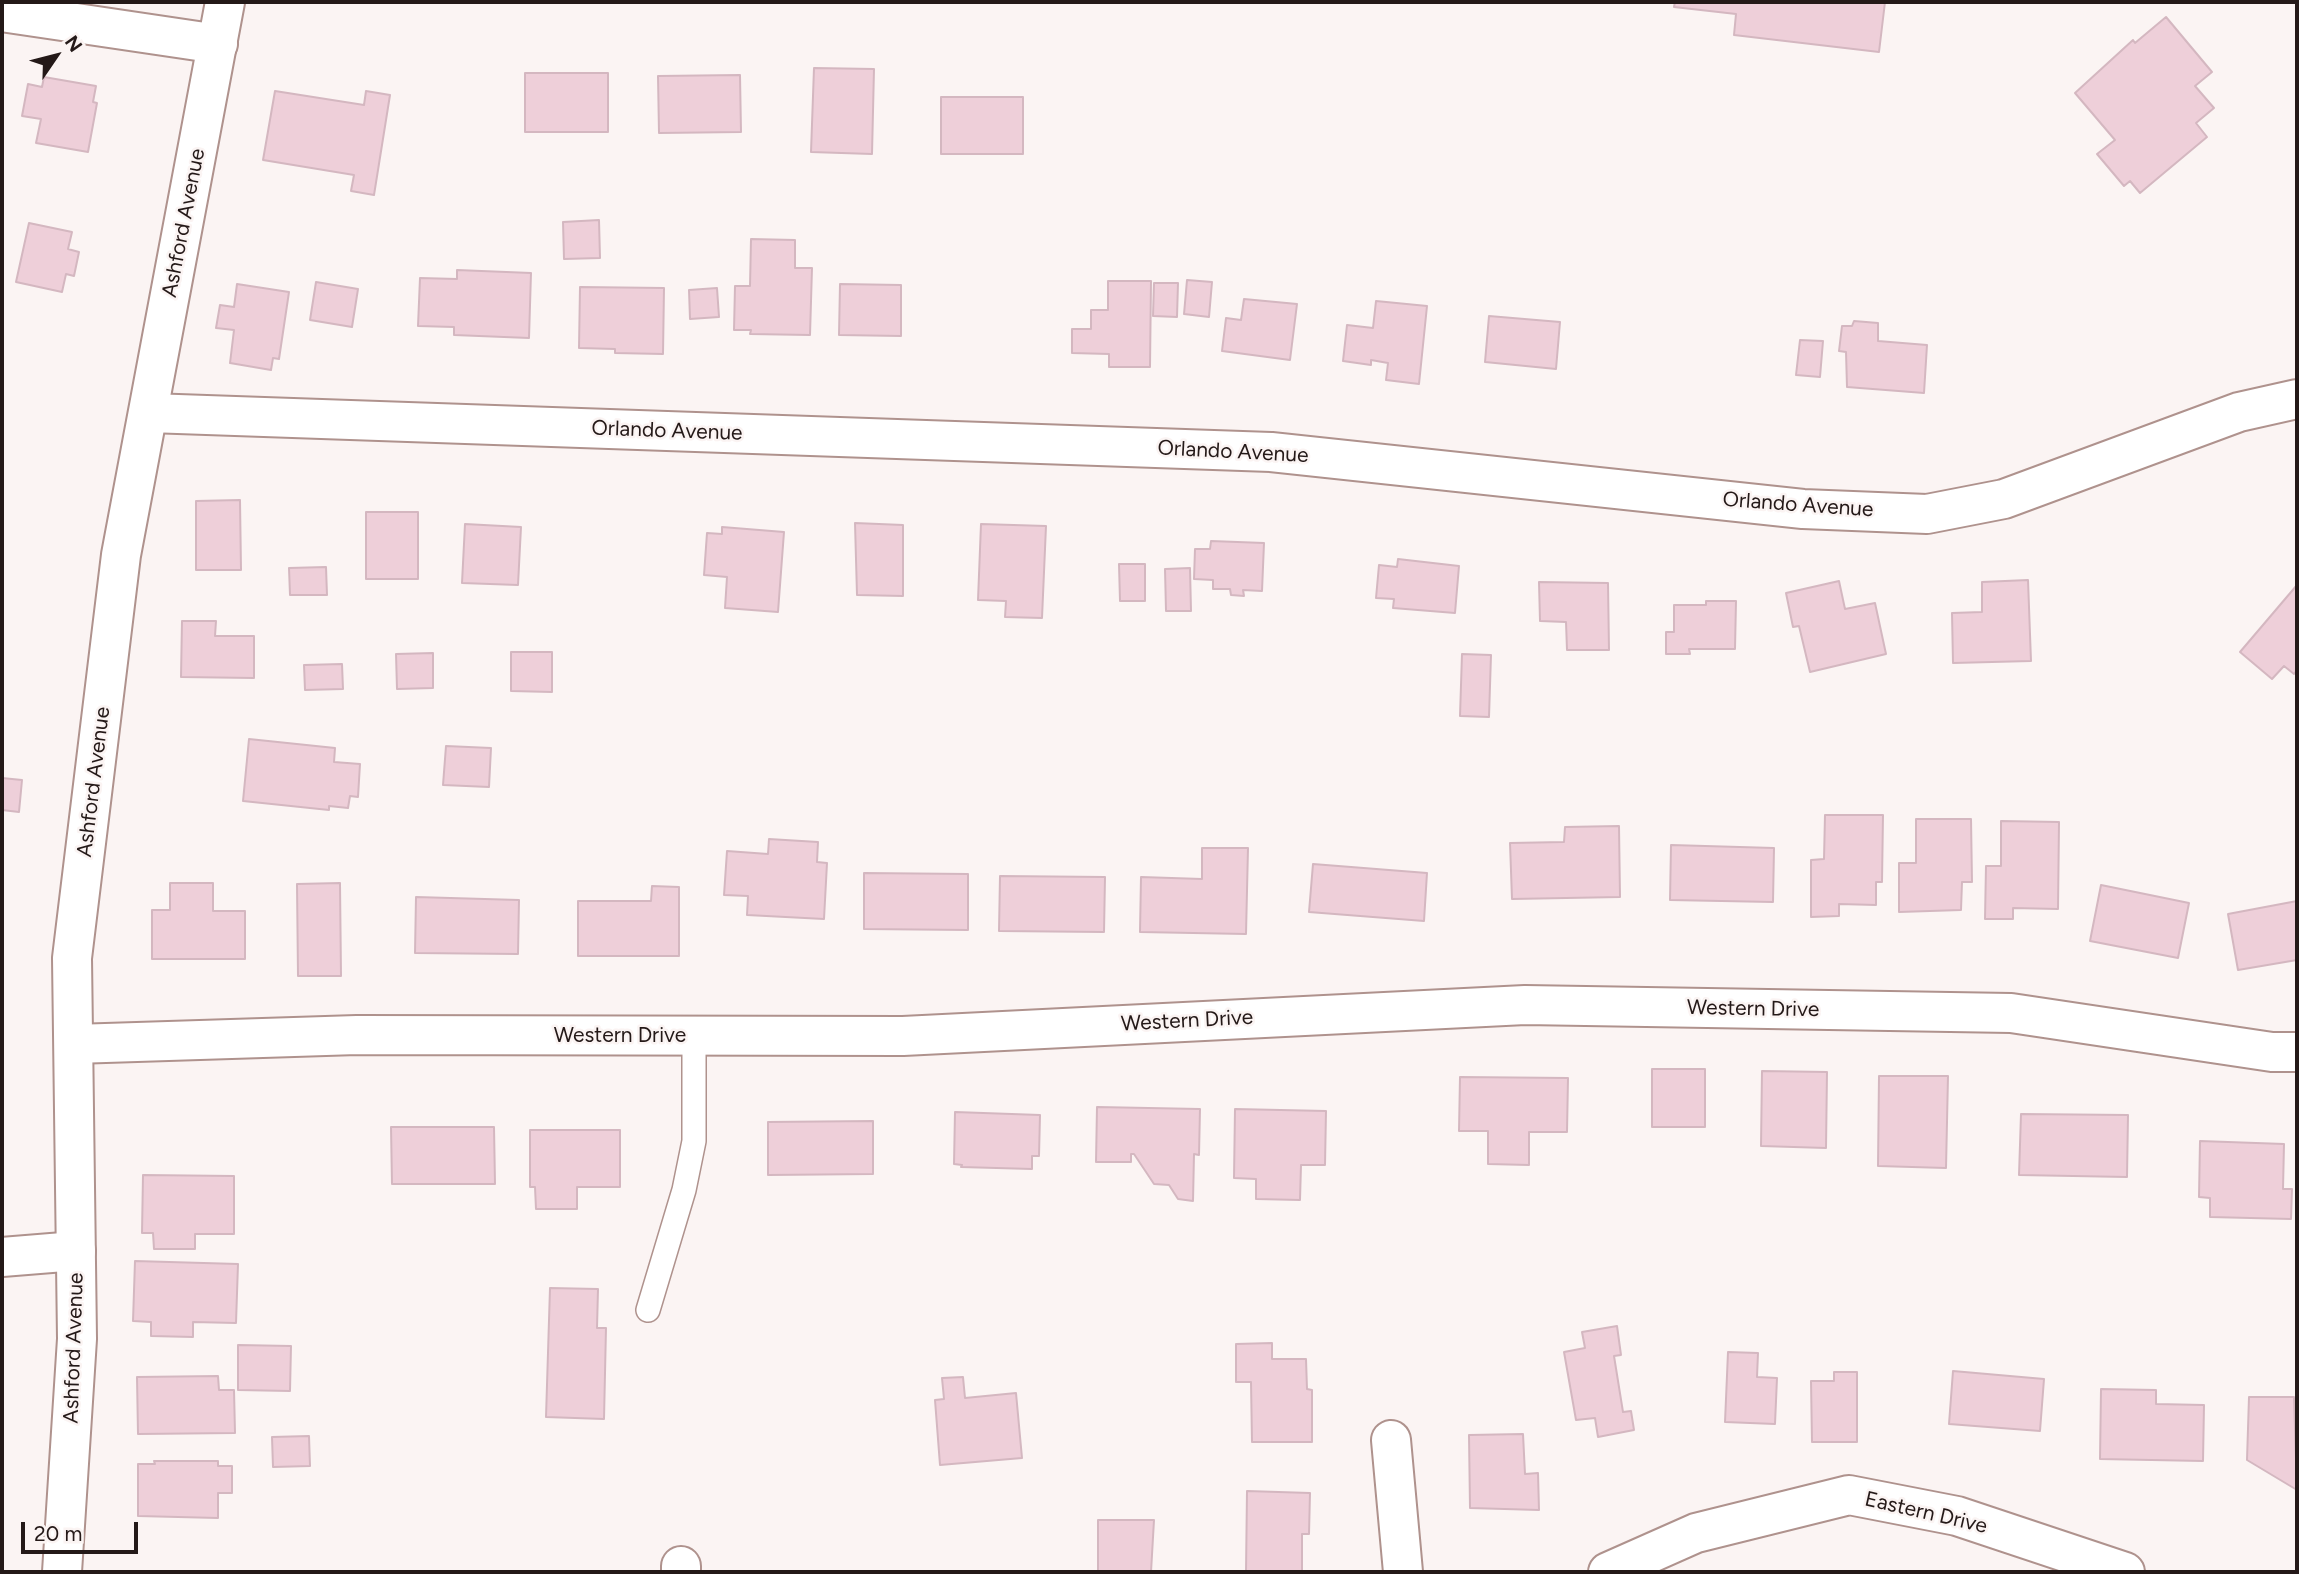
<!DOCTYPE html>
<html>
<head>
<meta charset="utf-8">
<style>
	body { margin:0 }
	#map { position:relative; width:2299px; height:1574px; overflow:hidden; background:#fbf4f3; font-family:Figtree,sans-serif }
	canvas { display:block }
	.frame { position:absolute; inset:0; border:4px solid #241918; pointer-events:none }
	.north { position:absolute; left:21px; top:21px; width:70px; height:70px; -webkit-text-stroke:5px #fbf4f3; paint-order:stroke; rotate:55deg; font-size:19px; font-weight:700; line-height:28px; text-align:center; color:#241918 }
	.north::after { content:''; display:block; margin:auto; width:24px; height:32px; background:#241918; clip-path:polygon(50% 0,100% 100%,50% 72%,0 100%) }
	.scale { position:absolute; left:21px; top:1522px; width:117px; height:32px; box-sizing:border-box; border:4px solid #241918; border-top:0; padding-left:9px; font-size:21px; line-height:24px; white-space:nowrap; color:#241918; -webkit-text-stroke:5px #fbf4f3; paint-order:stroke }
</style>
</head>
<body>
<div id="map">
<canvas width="2299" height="1574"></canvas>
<div class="frame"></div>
<div class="north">N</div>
<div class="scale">20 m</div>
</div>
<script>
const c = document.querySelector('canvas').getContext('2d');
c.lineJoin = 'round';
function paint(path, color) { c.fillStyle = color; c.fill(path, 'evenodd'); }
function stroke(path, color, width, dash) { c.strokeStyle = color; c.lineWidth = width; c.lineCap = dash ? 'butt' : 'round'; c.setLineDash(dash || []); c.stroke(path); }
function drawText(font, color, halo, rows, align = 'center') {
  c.font = font + ' Figtree,sans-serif'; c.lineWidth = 5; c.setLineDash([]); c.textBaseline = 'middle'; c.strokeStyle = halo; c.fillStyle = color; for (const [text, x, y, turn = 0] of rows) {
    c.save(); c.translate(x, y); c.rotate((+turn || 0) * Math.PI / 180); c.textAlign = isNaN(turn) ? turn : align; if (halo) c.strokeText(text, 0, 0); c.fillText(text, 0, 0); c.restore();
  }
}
const building = new Path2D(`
	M1675 2H1885L1879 52 1734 35 1736 14 1674 7Z
	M2166 17 2212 72 2195 86 2214 108 2196 123 2207 137 2140 193 2130 181 2124 186 2097 154 2115 140 2075 93 2133 40 2135 43Z
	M814 68 874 69 872 154 811 152Z
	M525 73H608V132H525Z
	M740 75 741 132 659 133 658 76Z
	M44 77 96 86 93 102 97 103 88 152 36 143 41 119 22 116 28 84 42 87Z
	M275 91 364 105 366 91 390 95 374 195 351 191 354 175 263 160Z
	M941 97H1023V154H941Z
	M599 220 600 258 564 259 563 222Z
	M29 223 72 232 68 249 79 252 74 276 66 274 62 292 16 282Z
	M751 239 795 240V268H812L810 335 750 334 751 330H734L735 286H750Z
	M457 270 531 273 529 338 454 335V327L418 326 420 278 457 279Z
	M1187 280 1212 282 1209 317 1184 314Z
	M1108 281H1151L1150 367H1109V354L1072 353V329H1091V310H1108Z
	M316 282 358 289 352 327 310 320Z
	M1154 283H1178L1177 317 1153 316Z
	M237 284 289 292 279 359 273 358 271 370 230 363 234 330 216 328 220 305 234 307Z
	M840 284 901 285V336L839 335Z
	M580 287 664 288 663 354 615 353V349L579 348Z
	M717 288 719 317 690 319 689 290Z
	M1244 299 1297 304 1290 360 1222 351 1226 318 1241 320Z
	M1376 301 1427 306 1419 384 1386 380 1388 363 1371 360V365L1343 361 1347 325 1373 328Z
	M1489 316 1560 322 1556 369 1485 362Z
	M1854 321 1878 323V341L1927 345 1924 393 1847 387 1846 352 1839 351 1842 326H1852Z
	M1800 340 1823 341 1820 377 1796 375Z
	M240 500 241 570H196V501Z
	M366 512H418V579H366Z
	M855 523 903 525V596L857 595Z
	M465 524 521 527 518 585 462 583Z
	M981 524 1046 526 1042 618 1005 617 1006 601 978 600Z
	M722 527 784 532 778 612 725 608 727 577 704 575 707 533 722 534Z
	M1211 541 1264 543 1262 591 1243 590 1244 596 1231 595 1230 589H1213V580L1194 579 1195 549H1210Z
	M1398 559 1459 566 1455 613 1393 608 1394 599 1376 598 1379 565 1397 567Z
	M1119 564H1145V601H1120Z
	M326 567 327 595H290L289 568Z
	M1190 568 1191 611H1166L1165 569Z
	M2028 580 2031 661 1953 663 1952 613 1982 612V582Z
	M1839 581 1845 609 1875 603 1886 654 1810 672 1799 626 1793 627 1786 593Z
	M1539 582 1608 583 1609 650H1567L1566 622 1540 621Z
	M2297 585V670L2294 674 2284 666 2272 679 2240 652Z
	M1706 601H1736L1735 649H1689L1690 654H1666V632H1674V605H1706Z
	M182 621H216L215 636H254V678L181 677Z
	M511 652H552V692L511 691Z
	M433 653V688L397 689 396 654Z
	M1462 654 1491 655 1489 717 1460 716Z
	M342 664 343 689 305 690 304 665Z
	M249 739 335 748 334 762 360 764 358 797 350 796 348 808 329 806V810L243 801Z
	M446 746 491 748 489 787 443 785Z
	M2 778 22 780 19 812 2 810Z
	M1825 815H1883L1882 882H1876V905L1839 904V916L1811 917V860L1824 859Z
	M1916 819H1971L1972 882H1962L1961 910 1899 912V863H1916Z
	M2001 821 2059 822 2058 909 2013 908V919H1985L1986 866H2001Z
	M1619 826 1620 897 1512 899 1510 843 1564 842 1565 827Z
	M769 839 818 842 817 862 827 863 824 919 747 915 748 896 724 895 727 851 768 854Z
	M1671 845 1774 848 1773 902 1670 900Z
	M1202 848H1248L1246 934 1140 932 1141 877 1202 879Z
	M1313 864 1427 873 1424 921 1309 912Z
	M864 873 968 874V930L864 929Z
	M1000 876 1105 877 1104 932 999 931Z
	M170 883H213V911H245V959H152V910H170Z
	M340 883 341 976H298L297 884Z
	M2101 885 2189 903 2178 958 2090 941Z
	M652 886 679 887V956H578V901H651Z
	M416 897 519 900 518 954 415 953Z
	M2297 901V960L2238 970 2228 914Z
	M1652 1069H1705V1127H1652Z
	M1762 1071 1827 1072 1826 1148 1761 1146Z
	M1879 1076H1948L1946 1168 1878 1166Z
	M1460 1077 1568 1078 1567 1132H1529V1165L1488 1164V1131H1459Z
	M1097 1107 1200 1109 1199 1155 1194 1154 1193 1201 1178 1199 1169 1185 1154 1184 1134 1154H1131V1162H1096Z
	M1235 1109 1326 1111 1325 1165H1301L1300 1200 1256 1199V1179L1234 1178Z
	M955 1112 1040 1115 1039 1156H1032V1169L961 1167 962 1165 954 1164Z
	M2021 1114 2128 1115 2127 1177 2019 1175Z
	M873 1121V1174L768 1175V1122Z
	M391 1127H494L495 1184H392Z
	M530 1130H620V1187H577V1209H536L535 1187H530Z
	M2200 1141 2284 1144 2283 1189H2292L2291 1219 2210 1217V1198L2199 1197Z
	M143 1175 234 1176V1234H195V1249H154L153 1233H142Z
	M135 1261 238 1264 236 1323 193 1322V1337L151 1336V1322L133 1321Z
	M550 1288 598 1289 597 1328H606L604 1419 546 1417Z
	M1617 1326 1621 1355 1614 1356 1623 1412 1631 1411 1634 1430 1598 1437 1595 1418 1576 1420 1564 1352 1585 1348 1582 1332Z
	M1272 1343V1359H1306L1307 1389 1312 1390V1442H1252L1251 1382H1236V1344Z
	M238 1345 291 1346 290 1391 238 1390Z
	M1728 1352 1758 1353 1757 1377 1777 1378 1775 1424 1725 1422Z
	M1953 1371 2044 1379 2040 1431 1949 1424Z
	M1834 1372H1857V1442H1812L1811 1381H1834Z
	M218 1376 219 1390H234L235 1433 138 1434 137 1377Z
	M963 1377 965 1398 1016 1393 1022 1458 940 1465 935 1400 944 1399 942 1378Z
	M2101 1389 2156 1390V1404L2204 1405 2203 1461 2100 1459Z
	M2249 1397H2294L2297 1490 2247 1460Z
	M1523 1434 1525 1474 1538 1473 1539 1510 1470 1508 1469 1435Z
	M309 1436 310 1466 273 1467 272 1437Z
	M154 1461H218V1466H232V1493H218V1518L138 1516V1464H155Z
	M1247 1491 1310 1493 1309 1534H1302V1572H1246Z
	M1098 1520H1154L1151 1572H1098Z`);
const lane = new Path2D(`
	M648 1310 684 1190 694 1141V1036`);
const street = new Path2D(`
	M2 12 218 44
	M149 413 1271 452 1803 509 1927 514 2004 499 2239 412 2297 399
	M74 1044 357 1035 903 1036 1525 1005 2011 1013 2272 1052H2297
	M2 1257 76 1251
	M1391 1440 1403 1572
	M681 1572V1566
	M1608 1572 1696 1533 1849 1495 1957 1516 2125 1572`);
const secondary = new Path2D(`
	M62 1572 77 1339 72 958 121 555 225 2`);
const streetNames = [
	["Ashford Avenue",184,223,-79],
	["Orlando Avenue",667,431,2],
	["Orlando Avenue",1233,452,3],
	["Orlando Avenue",1798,505,4],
	["Ashford Avenue",94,782,-83],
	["Western Drive",1753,1009,1],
	["Western Drive",1187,1021,-3],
	["Western Drive",620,1036],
	["Ashford Avenue",74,1348,-88],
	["Eastern Drive",1926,1513,13]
];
paint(building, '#eecfd9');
stroke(building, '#d4b7c0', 2);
stroke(lane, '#af928d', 26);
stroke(street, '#af928d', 42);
stroke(secondary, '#af928d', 42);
stroke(lane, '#fff', 23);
stroke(street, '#fff', 38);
stroke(secondary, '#fff', 38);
drawText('21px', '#241918', '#fbf4f3', streetNames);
</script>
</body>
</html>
